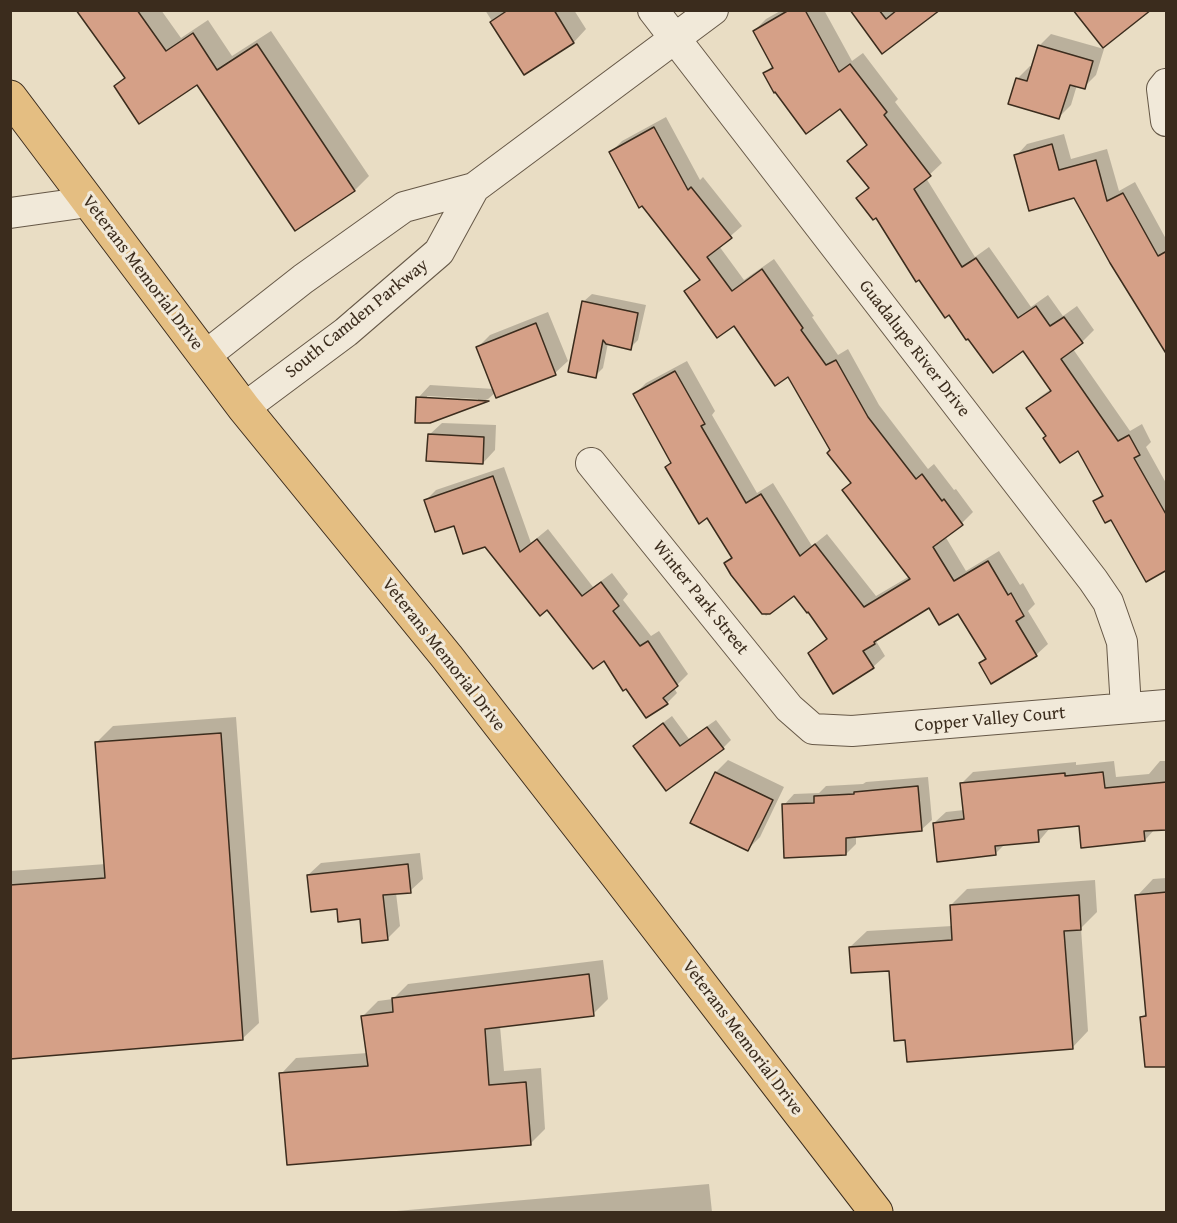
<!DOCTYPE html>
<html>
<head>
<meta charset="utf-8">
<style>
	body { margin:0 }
	#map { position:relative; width:1177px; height:1223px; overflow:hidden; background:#e9ddc4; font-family:"Gentium Book Plus",serif }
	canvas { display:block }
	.frame { position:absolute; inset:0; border:12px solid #3b2c1d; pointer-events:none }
</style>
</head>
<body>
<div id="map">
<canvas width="1177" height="1223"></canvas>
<div class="frame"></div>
</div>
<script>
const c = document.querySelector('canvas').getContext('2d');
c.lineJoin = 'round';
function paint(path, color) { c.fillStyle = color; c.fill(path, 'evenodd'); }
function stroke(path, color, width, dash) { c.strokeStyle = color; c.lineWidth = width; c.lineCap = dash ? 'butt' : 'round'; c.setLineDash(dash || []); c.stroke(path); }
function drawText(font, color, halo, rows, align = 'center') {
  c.font = font + ' "Gentium Book Plus",serif'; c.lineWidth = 6; c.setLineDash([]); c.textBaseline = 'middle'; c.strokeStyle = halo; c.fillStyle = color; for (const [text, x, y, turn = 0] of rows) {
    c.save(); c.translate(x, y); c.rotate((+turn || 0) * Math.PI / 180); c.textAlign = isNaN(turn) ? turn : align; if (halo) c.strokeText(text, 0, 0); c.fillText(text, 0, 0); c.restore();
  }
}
const shadow = new Path2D(`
	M78 10H161L181 38 208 20 232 56 271 31 369 176 355 190 295 229 197 83 116 86 126 76Z
	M485 10H574L586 29 574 42 525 73Z
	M782 10H824L852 61 863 53 898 99 895 102 942 163 926 178 975 257 989 247 1031 307 1048 295 1063 316 1077 306 1094 330 1082 342 1073 349 1130 431 1142 424 1151 442 1146 447 1166 483V569L1095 502 1103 493 1078 449 1047 436 1028 408 1040 397 1051 389 1023 349 949 313 877 215 858 198 870 187 849 161 868 144 840 107 764 74 773 65 754 31 766 19Z
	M852 10H935L883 52Z
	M1051 34 1104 49 1096 75 1084 87 1077 85 1071 105 1059 117 1017 79 1030 66 1033 67 1039 46Z
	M666 117 700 180 703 177 742 226 719 246 744 280 774 259 814 316 812 317 838 355 848 349 879 405 928 469 934 464 954 490 956 489 973 512 962 523 945 536 966 571 999 551 1020 585 1023 583 1035 604 1028 611 1048 644 1036 655 981 664 987 658 958 612 930 606 882 635 876 641 885 656 873 667 834 692 810 653 827 638 808 610 794 594 766 616 733 574 726 563 732 556 672 462 635 394 646 383 687 361 715 411 712 415 757 493 773 483 812 546 827 534 876 596 910 576 844 490 852 482 789 375 734 324 686 292 701 278 610 153 622 141Z
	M1064 134 1071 159 1107 149 1119 191 1135 182 1166 239V348L1075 197 1016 156 1027 144Z
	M592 294 646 305 638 340 630 348 608 343 603 368 595 376 583 302Z
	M548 312 568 361 555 373 495 393 488 399 430 422 418 398 430 385 494 389 478 347 490 335ZM427 396 478 399V402L427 399Z
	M442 423 496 425 495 450 483 463 429 435Z
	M504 467 531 543 548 529 593 587 612 573 628 594 623 600 651 636 659 631 688 674 674 688 677 693 667 703 604 659 547 608 485 545 455 524 426 500 436 490Z
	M672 716 689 739 716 720 731 740 723 748 635 746 643 738Z
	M236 717 259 1023 242 1039 10 1058V871L106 864 96 743 113 726Z
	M728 760 784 787 760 837 748 849 692 822 716 772Z
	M1114 761 1116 777 1149 774 1160 761H1166V828L1155 829 1145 840 1081 825 1050 828 1039 841 1005 844 995 854 934 823 946 812 964 810 962 783 973 772 1076 762V765Z
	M928 777 932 820 921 830 856 836V844L846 854 784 805 794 794 819 793 826 786 863 784 866 782Z
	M420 853 423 879 410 891 396 893 400 926 387 939 361 918 338 908 308 875 321 863Z
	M1166 878V1064L1142 1017 1147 1012 1137 896 1153 879Z
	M1095 880 1097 912 1081 928 1088 1031 1072 1048 906 1038 891 969 850 947 867 931 952 926 951 905 967 889Z
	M603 960 608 999 593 1014 500 1026 504 1071 541 1068 545 1129 530 1144 281 1074 296 1058 368 1053 363 1016 378 1001 393 999 408 984Z
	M709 1184 712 1212H385Z`);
const building = new Path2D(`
	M76 10H137L166 51 193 33 217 70 257 44 355 191 295 231 197 85 139 124 114 86 125 78Z
	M508 10H554L574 43 524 75 490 22Z
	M789 10H805L839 72 850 64 887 112 884 115 931 176 914 189 962 267 976 258 1018 318 1036 306 1050 326 1064 317 1083 343 1061 359 1118 441 1129 435 1140 455 1134 458 1167 516V570L1146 582 1111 520 1105 523 1093 501 1103 496 1078 451 1060 463 1043 438 1046 436 1026 408 1051 391 1023 351 993 373 968 339 966 340 949 315 945 318 919 280 916 282 876 218 873 220 856 198 869 188 847 161 867 145 840 109 806 134 775 92 774 93 763 73 773 68 753 31Z
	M850 10H879L886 19 897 10H940L882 54Z
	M1073 10H1151L1103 48Z
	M1038 45 1093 61 1085 89 1070 85 1059 119 1008 104 1016 78 1027 81Z
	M654 127 688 190 691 187 732 238 707 257 732 291 762 269 803 328 801 330 826 365 836 360 868 417 916 479 922 474 942 501 944 499 963 525 933 547 954 581 988 561 1008 595 1011 593 1024 616 1016 621 1037 656 991 684 979 663 986 659 958 614 939 625 929 608 874 642 875 644 863 651 874 668 833 694 808 653 827 639 808 612 807 613 794 596 770 614H762L731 575 724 563 732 558 707 518 699 524 665 467 671 463 633 394 675 371 705 424 701 426 746 503 761 494 800 556 815 544 864 607 910 579 842 490 851 483 827 453 830 450 788 377 775 386 734 326 717 338 684 291 700 280 642 206 639 208 609 152Z
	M1052 144 1059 170 1096 160 1107 201 1123 193 1158 256 1167 251V355L1110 263 1074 198 1029 211 1014 155Z
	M582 301 638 313 631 350 606 344 603 340 596 378 568 372Z
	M536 323 556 375 496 398 476 347Z
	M416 397 489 401 430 423H415Z
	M428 434 484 437 483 464 426 461Z
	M493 476 520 552 537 539 582 596 601 582 619 606 613 611 640 646 648 641 678 686 663 698 668 704 646 718 626 689 623 691 604 661 593 669 547 610 540 616 485 547 463 554 454 526 435 532 424 500Z
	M663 723 680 746 707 727 724 749 666 791 633 746Z
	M221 733 243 1040 10 1059V885L105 878 95 742Z
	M715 772 773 800 748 851 690 823Z
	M1103 772 1105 788 1167 782V830L1144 831 1145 841 1081 848 1079 826 1038 830 1039 842 995 846 996 855 937 862 933 823 964 819 960 783 1065 773V776Z
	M918 786 922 831 846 838V855L784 858 782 804 814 803V796L854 794V792Z
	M408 864 411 893 383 895 388 940 362 943 360 919 338 922 337 909 311 912 307 875Z
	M1167 892V1067H1145L1140 1017 1146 1016 1135 895Z
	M1079 895 1081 930 1064 931 1073 1049 907 1062 905 1040 894 1041 889 971 851 973 849 947 952 940 950 905Z
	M589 974 594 1016 485 1029 489 1085 526 1082 531 1145 287 1165 279 1073 368 1066 361 1016 393 1012 392 998Z`);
const street = new Path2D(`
	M653 10 1093 580 1108 602 1122 642 1126 708
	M1166 84 1162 89 1166 121
	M10 213 88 202
	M205 356 303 279 404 207 474 188 713 10
	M244 408 346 332 439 252 474 188
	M591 463 789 708 813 729 852 731 1166 705`);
const primary = new Path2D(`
	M10 97 244 408 447 657 619 878 876 1212`);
const streetNames = [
	["Veterans Memorial Drive",142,273,53],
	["South Camden Parkway",357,319,-39],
	["Guadalupe River Drive",914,349,52],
	["Winter Park Street",700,598,51],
	["Veterans Memorial Drive",443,655,52],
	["Copper Valley Court",990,720,-5],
	["Veterans Memorial Drive",742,1038,53]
];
paint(shadow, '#0003');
paint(building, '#d5a087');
stroke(building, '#3b2c1d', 1.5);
stroke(street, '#665847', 32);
stroke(primary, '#3b2c1d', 35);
stroke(street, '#f1e9d9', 30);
stroke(primary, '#e4be82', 33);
drawText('18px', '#3b2c1d', '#f1e9d9', streetNames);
</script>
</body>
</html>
